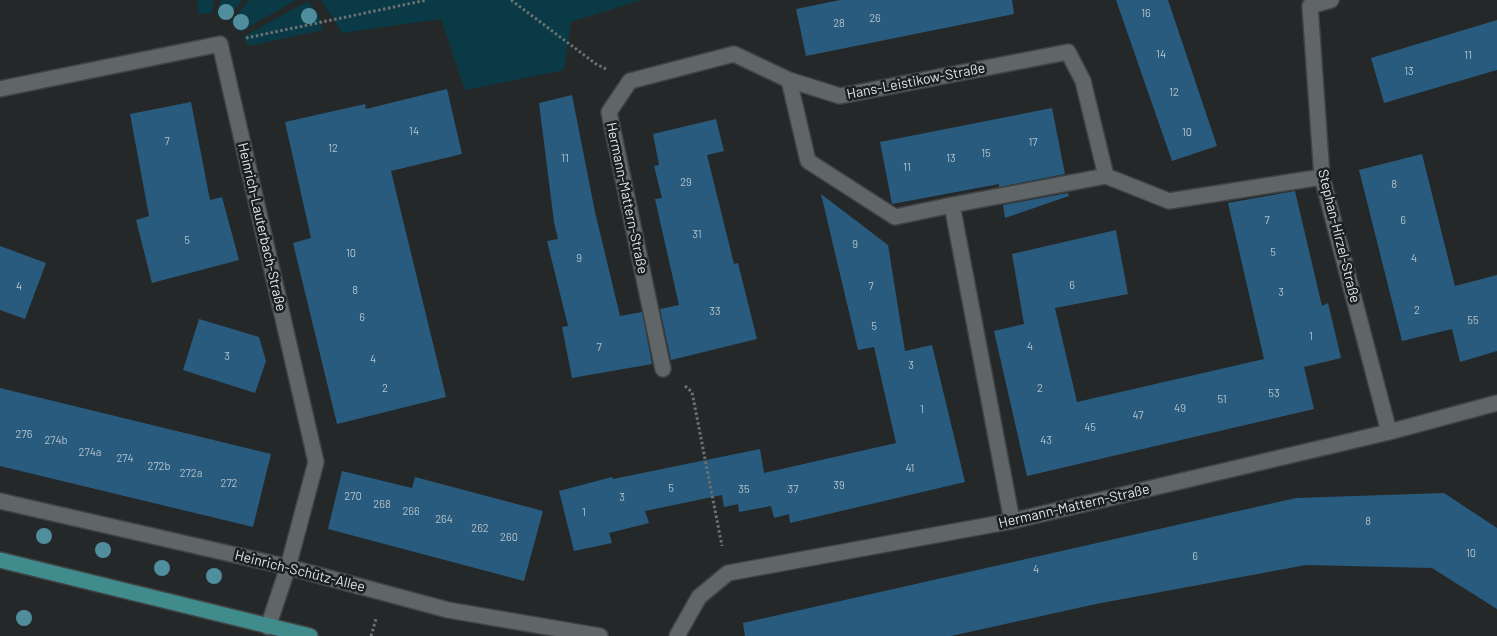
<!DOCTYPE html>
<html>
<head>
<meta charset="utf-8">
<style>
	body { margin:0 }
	canvas { display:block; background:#242829 }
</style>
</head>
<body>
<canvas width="1497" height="636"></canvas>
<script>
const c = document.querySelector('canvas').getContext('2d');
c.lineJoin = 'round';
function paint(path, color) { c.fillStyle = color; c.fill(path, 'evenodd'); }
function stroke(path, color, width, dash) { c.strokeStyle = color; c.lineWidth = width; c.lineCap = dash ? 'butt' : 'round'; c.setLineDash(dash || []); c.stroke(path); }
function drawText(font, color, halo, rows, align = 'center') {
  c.font = font + ' Barlow,sans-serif'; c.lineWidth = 5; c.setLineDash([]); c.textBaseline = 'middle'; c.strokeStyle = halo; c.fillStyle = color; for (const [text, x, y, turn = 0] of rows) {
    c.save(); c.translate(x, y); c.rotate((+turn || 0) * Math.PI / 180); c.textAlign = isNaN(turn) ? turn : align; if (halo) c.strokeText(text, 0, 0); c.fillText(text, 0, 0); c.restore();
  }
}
const green = new Path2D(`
	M197 0H214L212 13 199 14Z
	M221 0H242L228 18 217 15Z
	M249 0H296L240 32 231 22Z
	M321 0H641L571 22 564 70 465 90 441 19 342 33Z
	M308 1 318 15 323 30 249 46 243 37Z`);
const building = new Path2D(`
	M840 0H1012L1014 14 806 56 796 9Z
	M1116 0H1168L1217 146 1172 161Z
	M1497 20V70L1384 103 1371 58Z
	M447 89 462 154 391 171 446 397 337 424 293 243 311 238 285 122 365 104 366 109Z
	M572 95 595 212 620 316 642 312 652 364 572 378 562 327 568 326 547 241 558 239 554 222 539 103Z
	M191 102 210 200 222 197 239 260 152 283 136 220 149 216 130 114Z
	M1052 108 1065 174 999 187V184L892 204 880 142Z
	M716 119 724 151 707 155 734 264 738 263 757 339 671 360 660 309 679 305 655 199 662 198 654 166 659 165 653 134Z
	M1422 154 1455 286 1497 275V351L1460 362 1452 329 1402 341 1359 170Z
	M1295 191 1322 306 1328 303 1341 358 1304 367 1314 409 1027 476 994 331 1024 324 1012 254 1116 230 1128 294 1055 308 1077 402 1264 359 1228 203Z
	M1068 193 1069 196 1005 218 1003 205Z
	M821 194 888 245 905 351 932 345 965 482 790 523 789 514 774 518 771 506 739 512 738 504 724 507 722 495 645 511 649 523 609 533 612 543 574 551 559 491 612 477 613 479 760 449 764 473 896 443 874 347 858 350Z
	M0 246 46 263 25 319 0 310Z
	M199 319 259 337 266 361 255 393 183 370Z
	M0 388 271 454 253 527 0 466Z
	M342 471 412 488 415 477 543 511 524 581 328 529Z
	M1444 493 1497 528V609L1432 568 1306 565 1096 604 951 636H745L743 623 1296 498Z`);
const path = new Path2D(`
	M511 0 596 64 606 69
	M246 38 427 0
	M685 386 692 392 722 546
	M371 636 376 619`);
const minor = new Path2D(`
	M1331 0 1310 6 1322 177 1389 432
	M0 89 220 44 316 462 288 567 268 627
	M952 205 1106 176 1169 201 1322 177
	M663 369 609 112 630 81 734 54 789 80
	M0 501 288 567 448 610 600 636
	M1012 521 952 205 895 217 808 161 789 80 840 96 1068 52 1083 81 1106 176
	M677 636 699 597 728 573 1012 521 1389 432 1497 403`);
const major = new Path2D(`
	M0 560 310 636`);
const trees = [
	[226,12],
	[309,16],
	[241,22],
	[44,536],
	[103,550],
	[162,568],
	[214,576],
	[24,618]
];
const numberNames = [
	["16",1146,13],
	["26",875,18],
	["28",839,23],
	["14",1161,54],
	["11",1468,55],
	["13",1409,71],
	["12",1174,92],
	["14",414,131],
	["10",1187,132],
	["7",167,141],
	["17",1033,142],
	["12",333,148],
	["15",986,153],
	["11",565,158],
	["13",951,158],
	["11",907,167],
	["29",686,182],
	["8",1394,184],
	["7",1267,220],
	["6",1403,220],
	["31",697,234],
	["5",187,240],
	["9",855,244],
	["5",1273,252],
	["10",351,253],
	["9",579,258],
	["4",1414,258],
	["6",1072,285],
	["4",19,286],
	["7",871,286],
	["8",355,290],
	["3",1281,292],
	["2",1417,310],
	["33",715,311],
	["6",362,317],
	["55",1473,320],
	["5",874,326],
	["1",1311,336],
	["4",1030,346],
	["7",599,347],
	["3",227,356],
	["4",373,359],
	["3",911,365],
	["2",385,388],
	["2",1040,388],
	["53",1274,393],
	["51",1222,399],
	["49",1180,408],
	["1",922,409],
	["47",1138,415],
	["45",1090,427],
	["276",24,434],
	["274b",56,440],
	["43",1046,440],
	["274a",90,452],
	["274",125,458],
	["272b",159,466],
	["41",910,468],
	["272a",191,473],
	["272",229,483],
	["39",839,485],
	["5",671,488],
	["35",744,489],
	["37",793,489],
	["270",353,496],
	["3",622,497],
	["268",382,504],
	["266",411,511],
	["1",584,512],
	["264",444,519],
	["8",1368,521],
	["262",480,528],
	["260",509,537],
	["10",1471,553],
	["6",1195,556],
	["4",1036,569]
];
const streetNames = [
	["Hans-Leistikow-Straße",916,81,-11],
	["Hermann-Mattern-Straße",627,198,78],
	["Heinrich-Lauterbach-Straße",262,227,77],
	["Stephan-Hirzel-Straße",1339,236,76],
	["Hermann-Mattern-Straße",1074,506,-13],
	["Heinrich-Schütz-Allee",300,571,14]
];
paint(green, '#093a45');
paint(building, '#285b7d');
stroke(minor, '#404445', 18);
stroke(major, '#404445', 18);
stroke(path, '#6d7172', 3, [2.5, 2.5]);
stroke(minor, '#606567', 15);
stroke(major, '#408c8d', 15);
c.fillStyle = '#508e9e';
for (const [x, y] of trees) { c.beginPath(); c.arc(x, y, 8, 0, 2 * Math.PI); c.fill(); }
drawText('11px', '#b4c2cb', null, numberNames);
drawText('14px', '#e2e5e5', '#1a1f20', streetNames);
</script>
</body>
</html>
